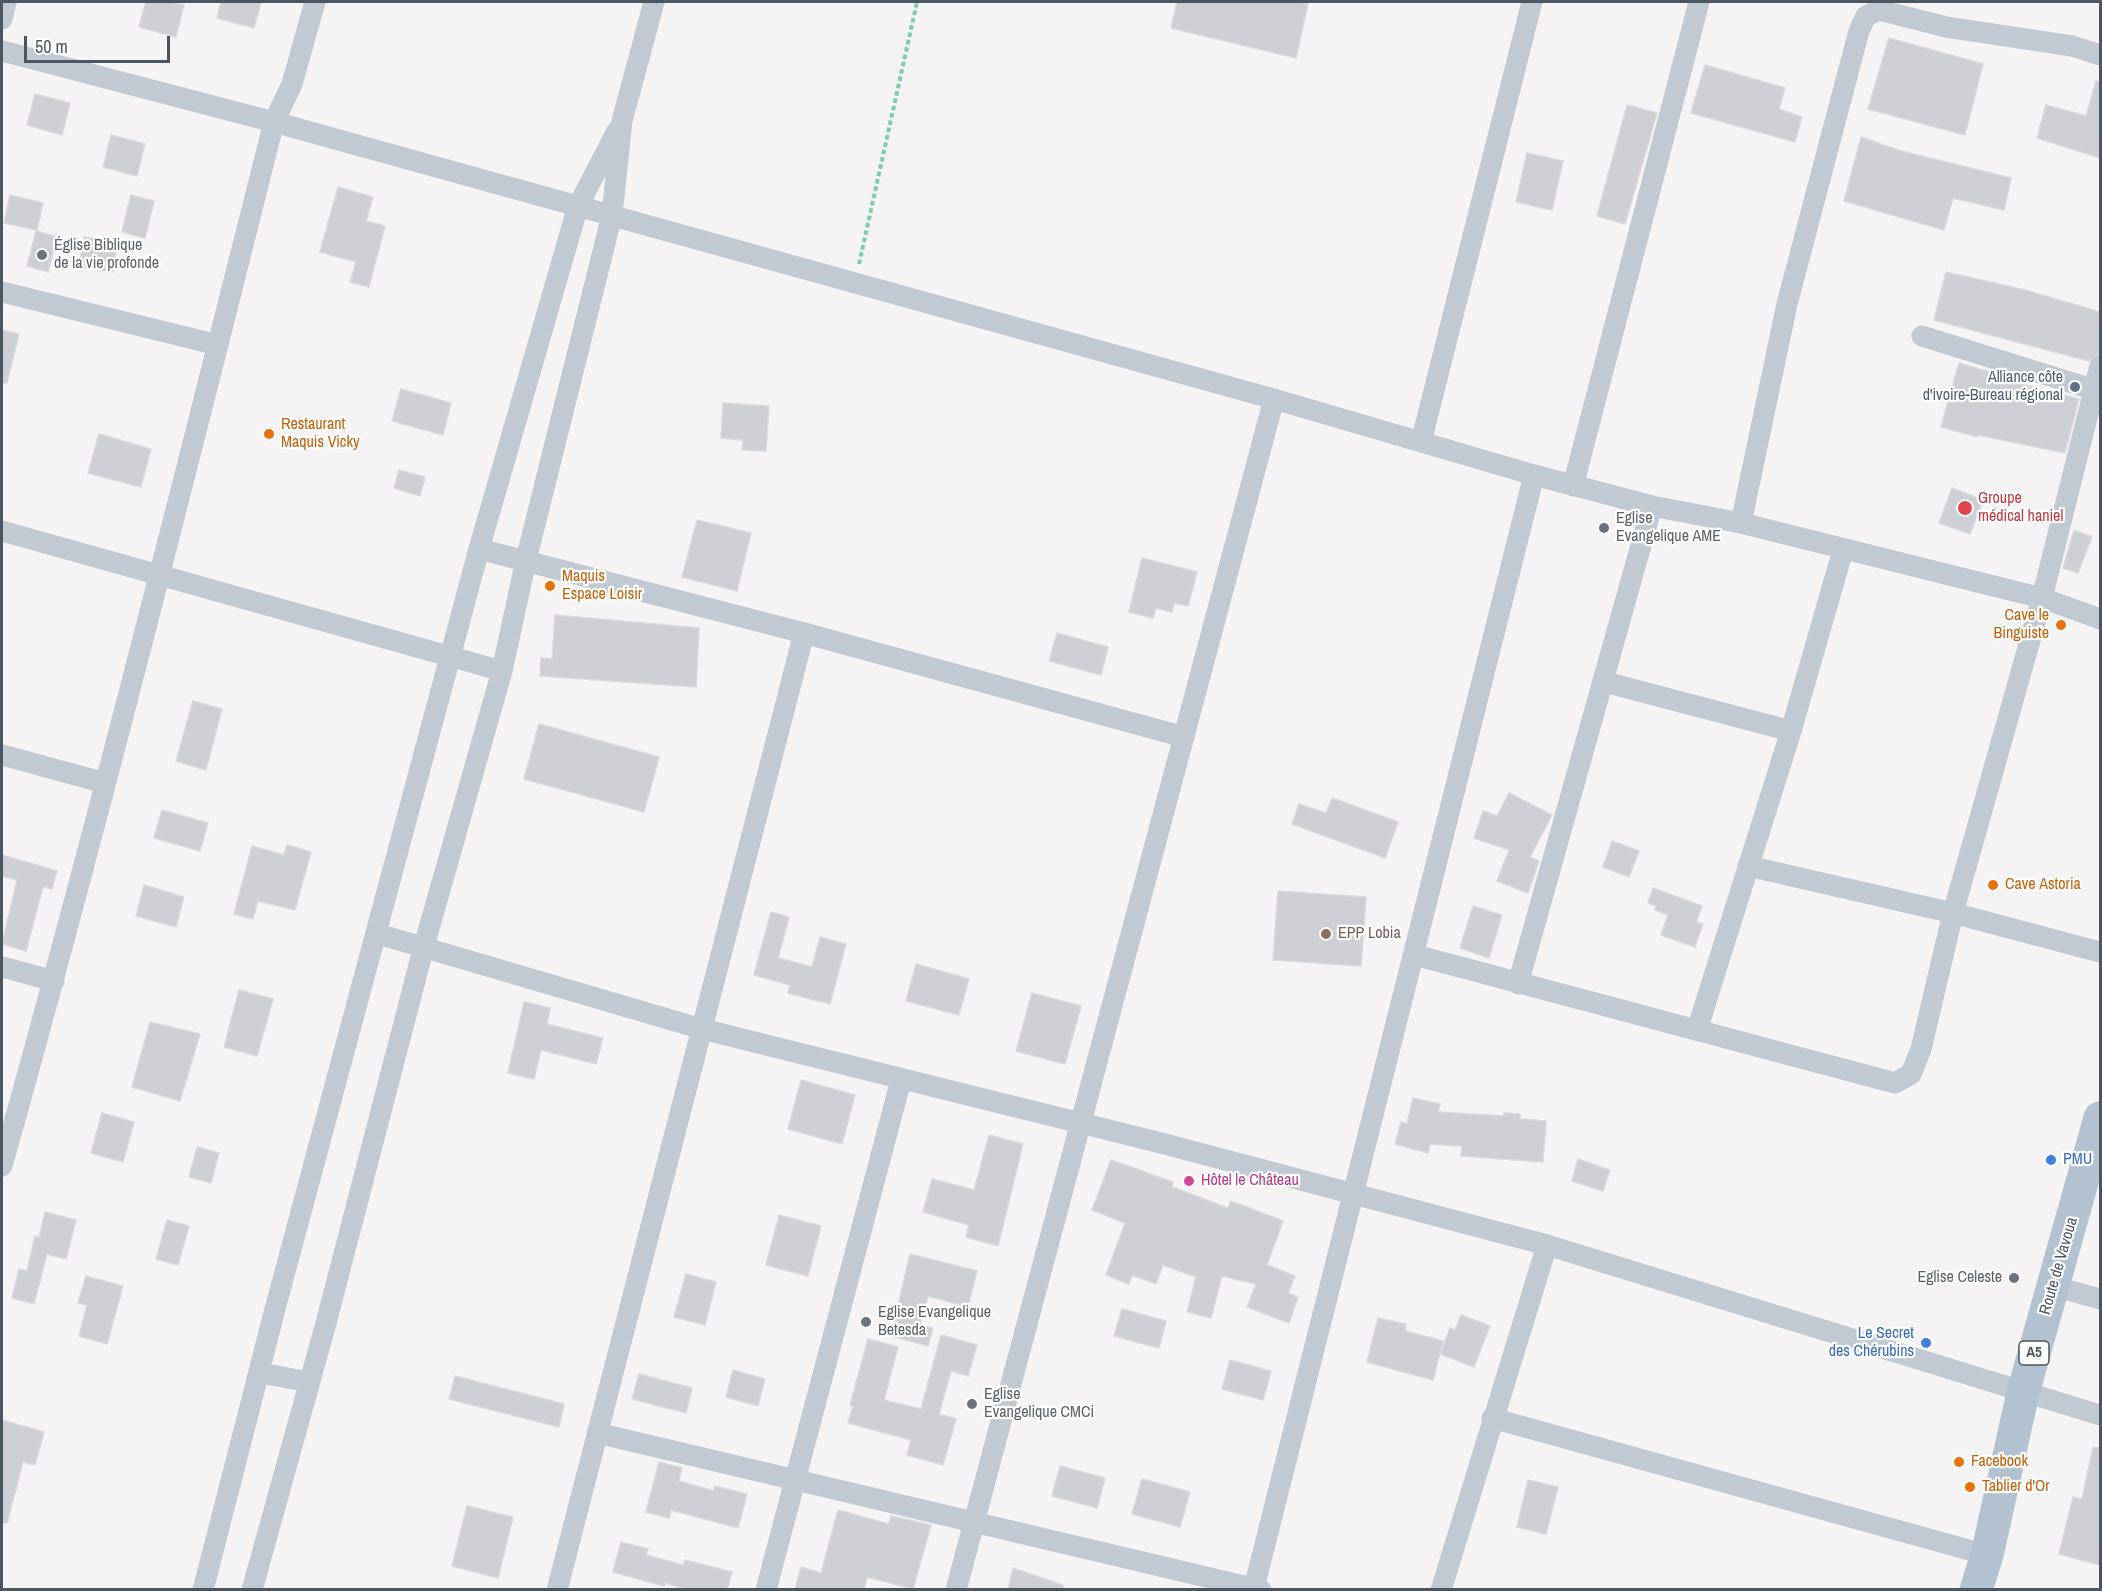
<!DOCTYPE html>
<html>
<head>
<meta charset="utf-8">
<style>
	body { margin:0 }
	#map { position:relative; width:2102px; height:1591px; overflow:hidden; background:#f5f3f3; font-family:"Archivo Narrow",sans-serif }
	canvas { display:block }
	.frame { position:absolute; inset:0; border:3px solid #4a5661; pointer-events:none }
	.scale { position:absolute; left:24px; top:36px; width:146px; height:27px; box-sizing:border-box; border:3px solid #4a5661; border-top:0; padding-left:8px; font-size:18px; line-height:21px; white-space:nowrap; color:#4a5661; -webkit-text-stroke:4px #fff; paint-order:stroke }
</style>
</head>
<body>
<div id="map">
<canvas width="2102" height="1591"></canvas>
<div class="frame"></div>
<div class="scale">50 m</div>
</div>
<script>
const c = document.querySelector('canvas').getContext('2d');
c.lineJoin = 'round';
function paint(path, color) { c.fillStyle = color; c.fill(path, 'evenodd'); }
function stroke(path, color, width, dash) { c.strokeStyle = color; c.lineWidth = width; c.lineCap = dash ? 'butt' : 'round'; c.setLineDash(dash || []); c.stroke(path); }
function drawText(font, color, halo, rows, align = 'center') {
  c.font = font + ' "Archivo Narrow",sans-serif'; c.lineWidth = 4.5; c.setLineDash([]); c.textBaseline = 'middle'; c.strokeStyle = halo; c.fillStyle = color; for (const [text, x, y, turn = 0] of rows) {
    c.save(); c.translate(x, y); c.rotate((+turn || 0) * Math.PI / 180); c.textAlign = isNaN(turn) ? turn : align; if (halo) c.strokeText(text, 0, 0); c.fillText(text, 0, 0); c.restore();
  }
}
const building = new Path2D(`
	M146 2H171L184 5 176 37 139 27Z
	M221 2H261L254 28 217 18Z
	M1177 2H1296L1308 4 1296 58 1171 28Z
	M1889 38 1983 64 1965 135 1868 109Z
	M1705 65 1785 88 1779 109 1802 117 1795 142 1691 113Z
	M2096 81 2100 82V158L2037 138 2046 105 2086 116Z
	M35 94 70 103 62 135 27 125Z
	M1627 105 1657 113 1625 224 1597 216Z
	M111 135 145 144 137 176 103 167Z
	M1861 137 1901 151 2011 178 2004 210 1953 198 1944 230 1844 201Z
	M1527 153 1563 161 1552 210 1516 202Z
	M338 187 373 197 366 221 385 226 369 287 350 282 356 262 320 252Z
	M10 195 43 203 37 230 4 223Z
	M131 195 154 201 145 238 122 232Z
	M36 231 57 237 48 272 27 266Z
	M84 237 118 243 112 272 79 266Z
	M1946 272 2025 290 2100 312V354L2089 361 1934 320Z
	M2 330 19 334 7 383H2Z
	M1959 363 1996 374 1995 377 2079 399 2065 453 1978 435V437L1941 427Z
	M401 389 451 403 443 435 392 421Z
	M723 403 769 406 766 451 742 450 743 440 721 438Z
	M99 434 151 449 141 487 88 473Z
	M399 470 425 477 420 496 394 488Z
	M1952 488 1983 500 1970 534 1939 523Z
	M697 520 751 533 737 591 682 577Z
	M2074 530 2092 537 2078 573 2063 568Z
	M1142 558 1197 572 1188 606 1174 603 1172 612 1156 608 1153 618 1129 612Z
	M555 615 699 628 696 687 540 676 541 658 552 659Z
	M1057 633 1108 647 1101 675 1049 661Z
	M193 701 222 709 206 770 176 761Z
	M539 724 659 757 644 812 524 779Z
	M1509 793 1552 815 1530 857 1539 861 1528 893 1497 881 1509 850 1474 838 1483 811 1497 816Z
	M1332 798 1398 822 1385 858 1292 824 1299 804 1326 813Z
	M162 810 208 823 200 851 154 838Z
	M1612 841 1639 851 1629 877 1603 867Z
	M287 845 311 852 295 910 258 901 253 919 234 914 252 846 284 855Z
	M2 855 57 871 52 889 43 887 26 951 2 944 17 880 2 876Z
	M144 885 184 897 176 927 136 916Z
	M1653 888 1702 906 1696 922 1703 924 1695 947 1661 935 1668 915 1655 910 1656 906 1648 903Z
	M1278 891 1366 897 1361 966 1273 960Z
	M1473 906 1502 915 1489 958 1460 948Z
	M771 912 789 917 778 958 812 967 820 937 846 944 830 1004 788 993 790 985 754 975Z
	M916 964 969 979 959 1015 906 1001Z
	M239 990 273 999 257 1056 224 1047Z
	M1032 993 1081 1006 1065 1064 1016 1051Z
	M524 1002 550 1008 547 1024 603 1038 596 1064 541 1050 534 1079 508 1073Z
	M150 1022 200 1034 180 1101 132 1087Z
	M801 1080 855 1095 842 1144 788 1129Z
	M1413 1098 1440 1104 1438 1112 1504 1116V1113L1520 1114V1119L1546 1121 1543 1162 1461 1156 1462 1146 1430 1144 1428 1153 1395 1144 1401 1122 1407 1124Z
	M102 1113 134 1122 123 1162 91 1153Z
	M989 1135 1023 1144 998 1246 966 1237 969 1225 923 1212 932 1179 974 1190Z
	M197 1147 219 1153 211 1183 189 1177Z
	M1578 1159 1610 1170 1603 1191 1572 1181Z
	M1111 1160 1173 1182 1172 1187 1228 1208 1231 1201 1283 1221 1267 1265 1295 1276 1288 1293 1298 1297 1289 1323 1247 1307 1256 1284 1222 1276 1211 1318 1187 1312 1196 1277 1163 1265 1156 1284 1132 1275 1129 1284 1106 1275 1125 1223 1092 1210Z
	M45 1212 76 1220 66 1259 47 1254 34 1304 12 1298 19 1269 27 1271 35 1236 39 1238Z
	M779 1215 821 1226 808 1276 766 1265Z
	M167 1220 189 1226 178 1265 156 1259Z
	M910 1254 977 1271 968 1307 928 1296 920 1325 933 1328 928 1346 891 1336Z
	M686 1274 716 1282 705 1325 674 1317Z
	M86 1276 123 1286 107 1344 79 1336 87 1305 78 1303Z
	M1122 1309 1166 1321 1159 1348 1114 1336Z
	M1461 1315 1490 1326 1474 1367 1440 1354 1450 1328 1455 1330Z
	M1378 1318 1406 1324 1405 1331 1443 1341 1433 1380 1367 1362Z
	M941 1335 977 1345 968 1376 951 1371 939 1414 956 1419 943 1465 907 1455 911 1440 848 1423 853 1406 850 1405 868 1339 898 1347 884 1400 921 1409Z
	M1230 1360 1271 1371 1263 1400 1222 1389Z
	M733 1370 765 1379 758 1406 726 1397Z
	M639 1374 692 1388 686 1413 632 1399Z
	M455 1376 564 1404 559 1427 449 1399Z
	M2 1420 44 1432 35 1465 23 1462 7 1523H2Z
	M2093 1447 2100 1448V1565L2059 1554 2073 1497 2082 1499Z
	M659 1462 682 1468 679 1481 714 1491 715 1486 747 1494 738 1528 671 1510 669 1518 646 1512Z
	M1060 1466 1105 1478 1097 1508 1052 1496Z
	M1142 1479 1190 1492 1180 1527 1132 1514Z
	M1528 1480 1558 1487 1546 1534 1517 1527Z
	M467 1506 513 1517 498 1578 452 1566Z
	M838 1510 889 1524 891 1516 931 1525 913 1589 867 1577 864 1590H795L801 1567 821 1573Z
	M621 1542 648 1549 646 1555 683 1565 685 1560 732 1572 727 1590H690L665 1583 664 1586 613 1572Z
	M1013 1568 1063 1585V1590H1008Z`);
const path = new Path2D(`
	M859 264 917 2`);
const street = new Path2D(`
	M2 19 6 2
	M2 51 274 122 1274 399 1534 475 1652 506 1741 523 2042 598 2100 619
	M2 292 218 345
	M1922 336 2095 390
	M1421 442 1532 2
	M1573 486 1699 2
	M1741 523 1787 304 1859 31 1866 16 1879 10 1946 27 2072 46 2100 55
	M2 531 502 671
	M479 549 804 633 1184 737
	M1605 682 1791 731
	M2 755 105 783
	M1748 866 1953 913 2100 952
	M378 934 702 1029 1161 1143 1547 1245 2100 1415
	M1415 955 1895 1083 1911 1074 1921 1049 1953 913 2042 598 2100 366
	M2 967 54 981
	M1518 984 1652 506
	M1697 1030 1791 731 1843 550
	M2 1166C99 820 186 471 274 122L292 84 315 2
	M2053 1286 2100 1299
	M261 1373 309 1382
	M1492 1418 1987 1555
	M597 1433 1261 1590
	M1254 1588 1534 475
	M203 1590 275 1309 479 549 578 206 617 131
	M252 1590 326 1323 424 946 502 671 526 560 612 215 622 121 654 2
	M557 1590 804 633
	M766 1590 901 1080
	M956 1590 1274 399
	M1441 1590 1547 1245`);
const primary = new Path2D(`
	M1976 1590 1987 1555 2023 1393 2100 1118`);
const markers = [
	[42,255,6,"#6b7280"],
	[2075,387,6,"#5c6f8a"],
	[269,434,6,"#e8710a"],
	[1965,508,8,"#e0444e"],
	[1604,528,6,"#6b7280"],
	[550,586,6,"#e8710a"],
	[2061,625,6,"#e8710a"],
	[1993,885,6,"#e8710a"],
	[1326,934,6,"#8d6e63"],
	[2051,1160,6,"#3f7fe0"],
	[1189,1181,6,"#d1479c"],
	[2014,1278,6,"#6b7280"],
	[866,1322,6,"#6b7280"],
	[1926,1343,6,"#3f7fe0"],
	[972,1404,6,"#6b7280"],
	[1959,1462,6,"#e8710a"],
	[1970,1487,6,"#e8710a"]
];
const shields = [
	[2034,1353,30]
];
const shieldNames = [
	["A5",2034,1353]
];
const worshipNames = [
	["Église Biblique",54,246],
	["de la vie profonde",54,264],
	["Eglise",1616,519],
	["Evangelique AME",1616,537],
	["Eglise Celeste",2002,1278,"right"],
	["Eglise Evangelique",878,1313],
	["Betesda",878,1331],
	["Eglise",984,1395],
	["Evangelique CMCi",984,1413]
];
const serviceNames = [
	["Alliance côte",2063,378],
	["d'ivoire-Bureau régional",2063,396]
];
const foodNames = [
	["Restaurant",281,425],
	["Maquis Vicky",281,443],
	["Maquis",562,577],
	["Espace Loisir",562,595],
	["Cave le",2049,616,"right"],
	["Binguiste",2049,634,"right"],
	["Cave Astoria",2005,885],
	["Facebook",1971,1462],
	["Tablier d'Or",1982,1487]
];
const healthNames = [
	["Groupe",1978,499],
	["médical haniel",1978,517]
];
const educationNames = [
	["EPP Lobia",1338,934]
];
const shopNames = [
	["PMU",2063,1160],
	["Le Secret",1914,1334,"right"],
	["des Chérubins",1914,1352,"right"]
];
const hotelNames = [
	["Hôtel le Château",1201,1181]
];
const streetNames = [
	["Route de Vavoua",2059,1266,-74]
];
paint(building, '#cdcfd5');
stroke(building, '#d7d9de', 1.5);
stroke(path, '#7ad0a6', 4, [4.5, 3]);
stroke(street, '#c1cad2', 21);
stroke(primary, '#b3c2d1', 33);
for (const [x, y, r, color] of markers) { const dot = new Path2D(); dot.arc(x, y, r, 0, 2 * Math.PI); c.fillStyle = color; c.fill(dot); stroke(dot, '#fff', 2); }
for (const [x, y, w] of shields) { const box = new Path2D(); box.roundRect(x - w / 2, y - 12, w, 24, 4.5); c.fillStyle = '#fff'; c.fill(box); stroke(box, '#4a5661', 1.5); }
drawText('bold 15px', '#4a5661', null, shieldNames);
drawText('16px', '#5b616d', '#fff', worshipNames, 'left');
drawText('16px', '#4e5e75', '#fff', serviceNames, 'right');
drawText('16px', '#c56008', '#fff', foodNames, 'left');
drawText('16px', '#be3a42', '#fff', healthNames, 'left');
drawText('16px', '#785e54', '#fff', educationNames, 'left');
drawText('16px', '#366cbe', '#fff', shopNames, 'left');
drawText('16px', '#b23c85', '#fff', hotelNames, 'left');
drawText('16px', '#4a5661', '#fff', streetNames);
</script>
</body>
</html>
